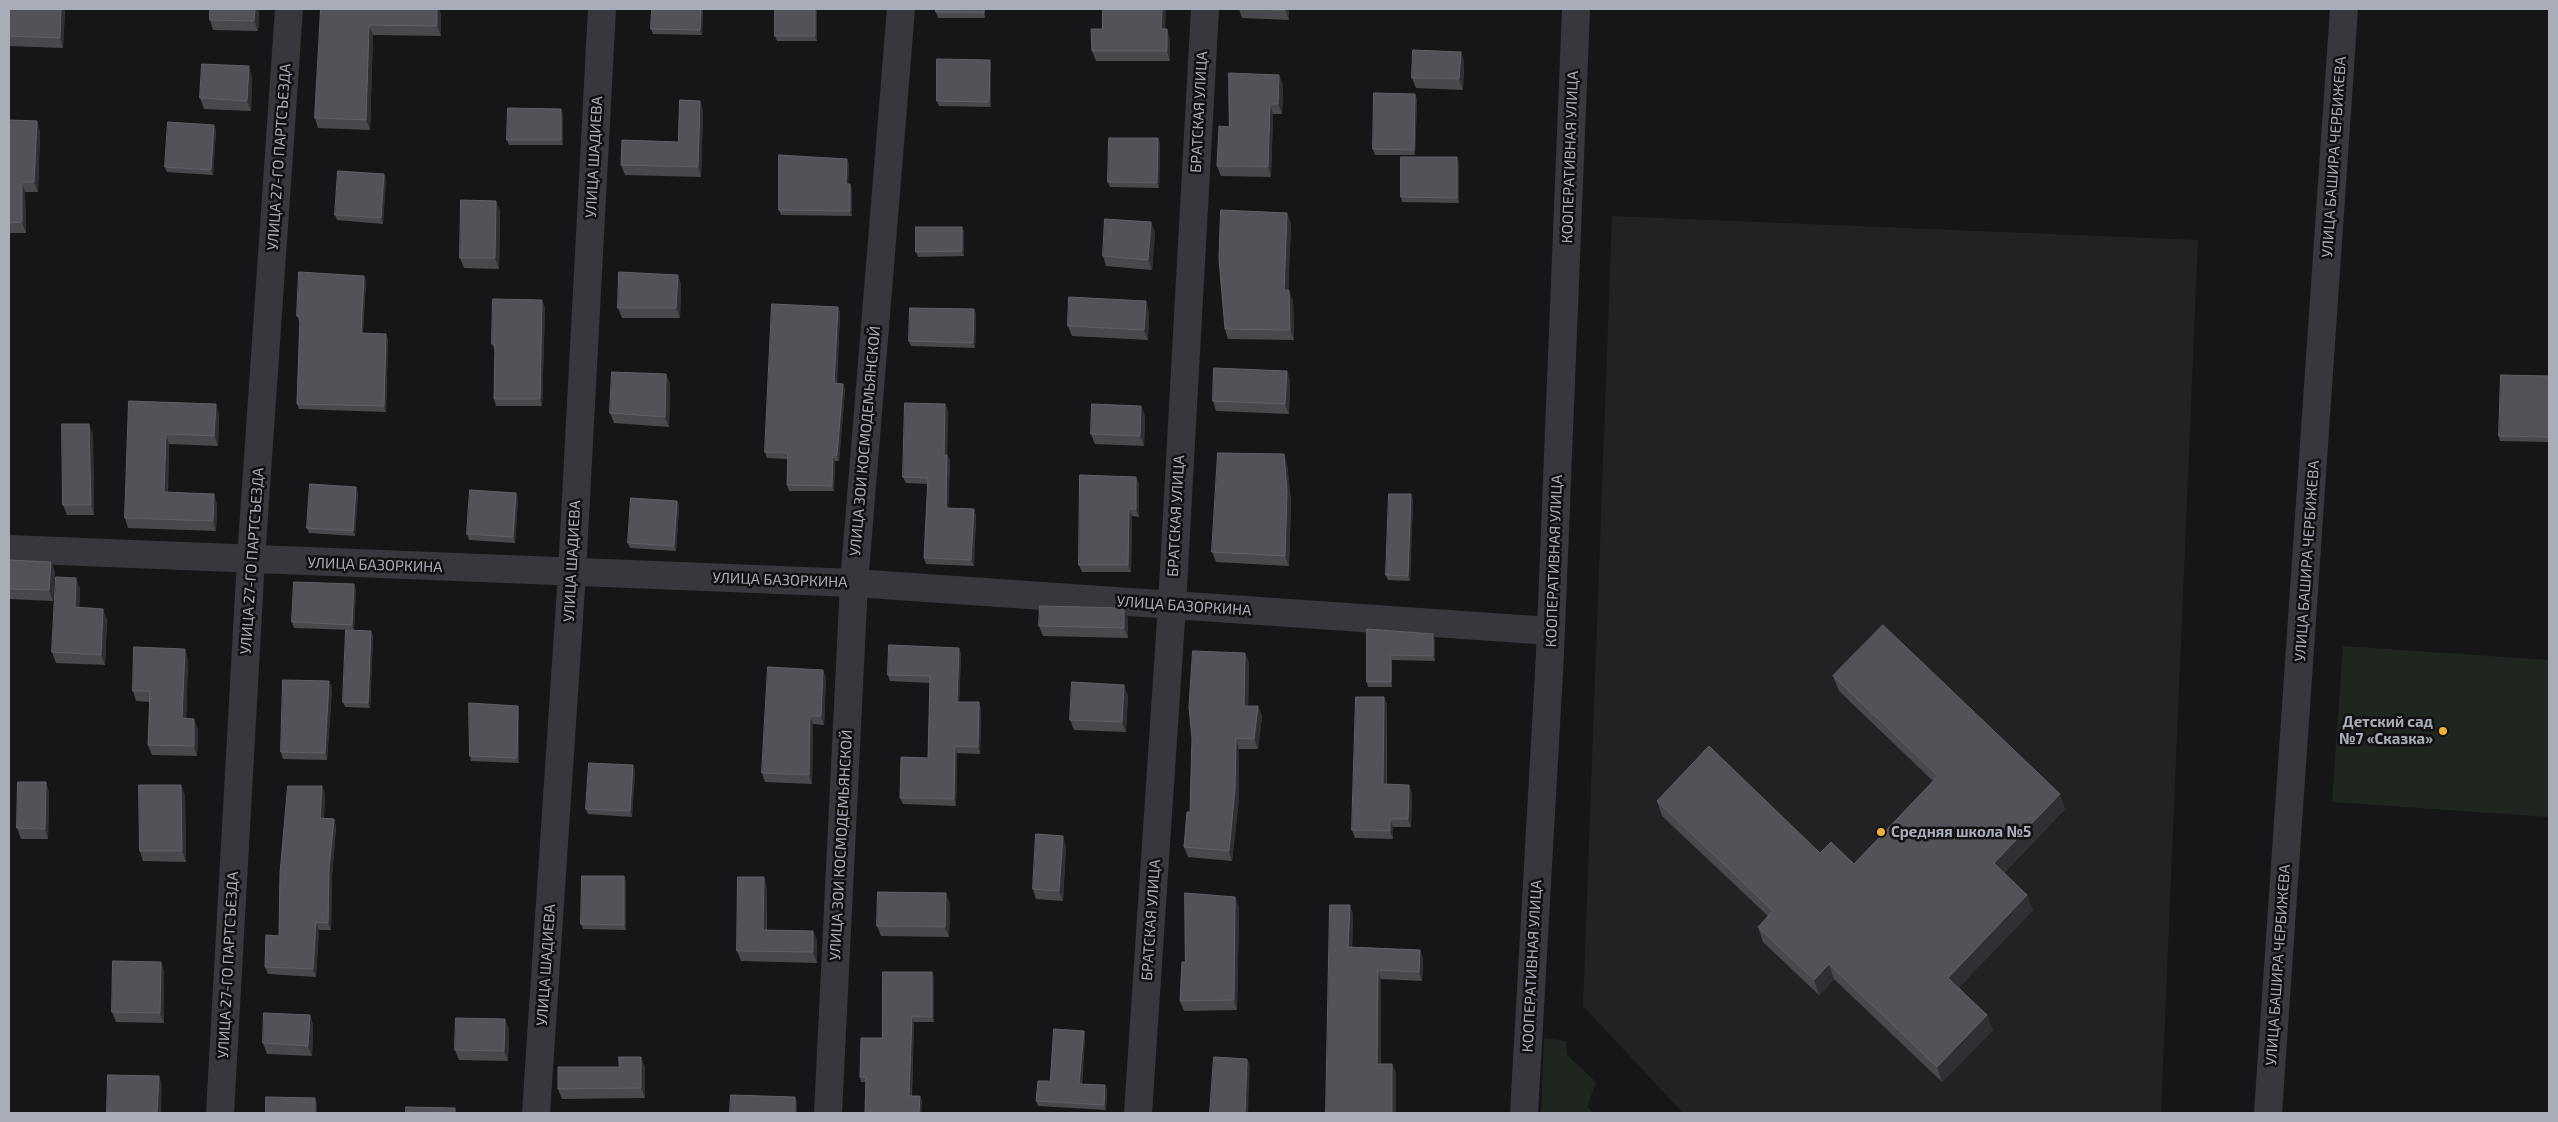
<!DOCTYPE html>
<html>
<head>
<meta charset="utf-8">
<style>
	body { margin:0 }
	#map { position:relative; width:2558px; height:1122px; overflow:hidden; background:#161618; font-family:"Exo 2",sans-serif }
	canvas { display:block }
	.frame { position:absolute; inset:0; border:10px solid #a8adb8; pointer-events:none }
</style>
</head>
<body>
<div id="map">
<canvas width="2558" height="1122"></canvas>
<div class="frame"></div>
</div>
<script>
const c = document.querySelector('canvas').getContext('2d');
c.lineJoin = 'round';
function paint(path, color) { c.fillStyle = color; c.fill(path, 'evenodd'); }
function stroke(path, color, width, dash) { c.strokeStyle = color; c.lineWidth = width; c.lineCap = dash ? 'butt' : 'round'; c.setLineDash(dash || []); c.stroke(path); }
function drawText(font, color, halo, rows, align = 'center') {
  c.font = font + ' "Exo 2",sans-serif'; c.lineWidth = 5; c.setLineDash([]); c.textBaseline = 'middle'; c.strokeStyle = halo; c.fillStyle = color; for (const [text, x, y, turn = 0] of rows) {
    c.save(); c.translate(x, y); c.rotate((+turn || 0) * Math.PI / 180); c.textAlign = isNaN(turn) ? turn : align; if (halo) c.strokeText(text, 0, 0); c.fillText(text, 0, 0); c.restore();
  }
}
const built = new Path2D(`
	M1612 216 2198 240 2161 1113H1683L1583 1006Z`);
const green = new Path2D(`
	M2343 646 2549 660V817L2332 802Z
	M1544 1038 1566 1041 1567 1055 1596 1082 1587 1107 1593 1113H1541Z`);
const street = new Path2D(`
	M9 549 854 583 1550 631
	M220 1113 251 559 289 9
	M536 1113 572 573 602 9
	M828 1113 854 583 901 9
	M1138 1113 1172 605 1205 9
	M1524 1113 1550 654 1576 9
	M2268 1113 2344 9`);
const wall = new Path2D(`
	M9 9H65L63 48 9 46Z
	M259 9 258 31 213 30 210 20Z
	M321 9H439L441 15V36L373 35 370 130 318 128 315 118Z
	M652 9H703L702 35 653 34 651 29Z
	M817 9V41H777L775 36Z
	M985 9V18H938L936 12Z
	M1239 9H1289V20L1242 18Z
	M1165 29 1170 39V61H1096L1092 51Z
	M1461 52 1464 62 1463 90 1416 88 1412 78Z
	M990 60 991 65V107L939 106 937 101Z
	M252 77 251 111 204 109 200 98Z
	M1283 85 1282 114H1273L1271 177 1221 176 1217 166 1229 127Z
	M1415 94 1417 100 1415 155H1375L1373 149Z
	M700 101 703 111 701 177 625 175 621 165 678 142Z
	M563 114V145H509L507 140Z
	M9 120 37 121 40 132 38 192H25L26 233H9Z
	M216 130 213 175 167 172 165 167Z
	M1160 143 1159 188 1110 187 1108 182Z
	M1459 162V203L1402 202 1401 197Z
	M849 164 848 184 852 189V216L781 215 779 210Z
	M384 174 386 179 383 224 337 220 335 215Z
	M500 211 499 269 464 268 460 258Z
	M1291 223 1288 290 1293 301 1294 340 1228 339 1225 329Z
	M962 227 964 232V256L918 257 916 252Z
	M1155 232 1152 270 1106 266 1103 256Z
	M678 275 681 285 680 318H622L618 308Z
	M364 276 366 281 363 333 388 339 386 412 299 409 297 404 300 322 299 321 297 316Z
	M545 307 542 406H496L494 399 495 351 492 344Z
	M838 307 840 313 837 383 843 384 845 390 839 461H835L834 491H789L787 485 788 459 767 458 765 452Z
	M974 309 976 315 975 348 911 346 909 341Z
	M1149 311 1148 340 1072 336 1068 326Z
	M1287 371 1290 381 1289 414 1216 411 1213 401Z
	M666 374 670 384 669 427 614 423 610 413Z
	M2549 376V442L2500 441 2499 436Z
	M129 401 219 414 218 446 169 444 168 493 217 504 216 531 128 528 125 518Z
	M948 410 947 455 950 461 948 508 974 509 976 516 974 566 926 564 924 558 928 484 906 483 903 477Z
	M1145 416 1144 446 1095 444 1091 434Z
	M93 434 94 515H67L63 505Z
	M1287 464 1291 502 1289 566 1216 562 1212 552Z
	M1136 477 1139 484V517L1132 516 1131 572H1082L1079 565Z
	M358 492 355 536 309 533 307 528Z
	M518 498 515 543 469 540 467 534Z
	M1413 499 1410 581 1388 580 1386 575Z
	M677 501 679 506 676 551 630 548 628 543Z
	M9 560 51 562 55 572 53 601 9 599Z
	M80 588 79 608 107 619 105 665 56 663 52 652Z
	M356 589 354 630 294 628 292 622Z
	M1128 618V638L1043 636 1039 626Z
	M1367 629 1435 639V661L1392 660V687H1368L1367 682Z
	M373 636 370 708 345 707 343 702Z
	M959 648 961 655 959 702H979L981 709 980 754 957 753 956 806 903 804 900 798 928 758 930 683 890 681 888 675Z
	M1245 653 1249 663 1248 706H1258L1262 716 1258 749H1239V799L1232 861 1188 857 1184 847 1190 812Z
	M188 659 186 718 198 729 197 756 152 755 148 745 150 702 136 701 133 691Z
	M1833 676 2065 809 2004 873 2033 910 1959 987 1993 1030 1942 1082 1834 979 1819 995 1763 942 1758 927 1768 916 1662 816 1657 801 1854 864 1933 781 1839 691Z
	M826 678 824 725 813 724 812 784 765 782 762 773Z
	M329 681 332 688 327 760 283 759 281 752Z
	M1128 695 1126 732 1074 730 1070 720Z
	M1384 697 1387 705V784L1412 793 1411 827H1393V839L1355 838 1352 830Z
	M518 706 519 711V763L471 761 470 756Z
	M633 765 635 771 632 817 588 814 586 809Z
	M46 782 49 793 48 839H21L17 828Z
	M322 786 325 793 324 818 334 819 336 827 332 876 331 930H319L316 977 268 974 265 967 279 936Z
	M185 795 186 862 143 861 140 851Z
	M1066 846 1063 901 1036 899 1033 889Z
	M624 876 626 882V930L583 929 581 924Z
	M767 888V930L813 931 817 941V963L741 961 737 951Z
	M1235 897 1239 908 1237 1010 1184 1011 1180 1001 1185 962Z
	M950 903 949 937 881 936 877 926Z
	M1330 905 1353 914 1352 947 1420 950 1423 959 1422 981 1381 979V1064H1392L1396 1073V1113Z
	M161 962 164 972V1023L116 1022 112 1012Z
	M934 977V1022H914L912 1096 922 1101 921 1113H865L866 1082H861L860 1077 882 1038Z
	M310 1015 313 1025 312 1056 267 1054 263 1043Z
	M509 1029 508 1061 459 1060 455 1050Z
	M1084 1031 1085 1036 1082 1084 1105 1085 1107 1090 1106 1110 1038 1106 1036 1101 1050 1081Z
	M641 1057 645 1068V1098L562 1099 558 1089 619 1067Z`);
const shadedWall = new Path2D(`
	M61 9H65L63 48 60 38Z
	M255 9H259L258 31 254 21Z
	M437 9H439L441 15V36L437 26Z
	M701 9H703L702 35 700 30Z
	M815 9H817V41L815 36Z
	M984 9H985V18L984 13Z
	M1162 9H1166L1165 39 1161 29Z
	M1285 9H1289V20L1285 10Z
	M369 25 373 35 370 130 366 120Z
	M1167 29 1170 39V61L1167 51Z
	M1461 52 1464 62 1463 90 1459 79Z
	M990 60 991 65V107L989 102Z
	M249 66 252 77 251 111 247 101Z
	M1279 75 1283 85 1282 114 1278 104Z
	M1415 94 1417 100 1415 155 1414 150Z
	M700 101 703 111 701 177 698 167Z
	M1270 104 1273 114 1271 177 1268 167Z
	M561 109 563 114V145L561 140Z
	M37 121 40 132 38 192 34 182Z
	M214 125 216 130 213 175 211 170Z
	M1158 138 1160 143 1159 188 1157 183Z
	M1457 157 1459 162V203L1457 198Z
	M847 159 849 164 848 189 846 184Z
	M384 174 386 179 383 224 381 218Z
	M22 182 25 192 26 233 22 222Z
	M850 184 852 189V216L850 211Z
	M496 201 500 211 499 269 495 258Z
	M1287 213 1291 223 1288 300 1284 290Z
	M1151 222 1155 232 1152 270 1148 260Z
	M962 227 964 232V256L962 251Z
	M678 275 681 285 680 318 676 308Z
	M364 276 366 281 362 338 361 333Z
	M1289 290 1293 301 1294 340 1290 330Z
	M542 300 545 307 542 406 540 399Z
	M1146 301 1149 311 1148 340 1144 330Z
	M838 307 840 313 836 389 834 383Z
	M974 309 976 315 975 348 973 343Z
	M386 334 388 339 386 412 384 406Z
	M1287 371 1290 381 1289 414 1285 404Z
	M666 374 670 384 669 427 665 417Z
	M843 384 845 390 839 461 837 455Z
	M216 404 219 414 218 446 214 436Z
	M945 404 948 410 947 461 944 455Z
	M1141 406 1145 416 1144 446 1140 436Z
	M89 424 93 434 94 515 91 505Z
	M166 434 169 444 167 503 164 492Z
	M1284 454 1287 464 1291 502 1289 566 1285 556Z
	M833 455 835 461 834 491 832 486Z
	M947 455 950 461 948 515 946 508Z
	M1136 477 1139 484V517L1136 509Z
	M356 487 358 492 355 536 353 531Z
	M516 493 518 498 515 543 513 537Z
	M214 494 217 504 216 531 213 521Z
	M1411 494 1413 499 1410 581 1408 576Z
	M677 501 679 506 676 551 674 546Z
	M974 509 976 516 974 566 971 560Z
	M1129 509 1132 516 1131 572 1128 565Z
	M51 562 55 572 53 601 49 590Z
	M76 578 80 588 79 618 75 607Z
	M354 584 356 589 354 630 352 625Z
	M1124 608 1128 618V638L1124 628Z
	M103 609 107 619 105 665 101 655Z
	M371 631 373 636 370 708 368 703Z
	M1433 634 1435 639V661L1433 656Z
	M959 648 961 655 959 709 957 702Z
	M185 649 188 659 186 728 182 718Z
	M1245 653 1249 663 1248 716 1244 706Z
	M1391 655 1392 660V687L1391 682Z
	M823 670 826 678 824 725 821 716Z
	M329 681 332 688 327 760 325 753Z
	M1124 685 1128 695 1126 732 1122 722Z
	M1384 697 1387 705 1386 792 1383 784Z
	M979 702 981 709 980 754 978 747Z
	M518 706 519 711V763L517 758Z
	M1258 706 1262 716 1258 749 1254 739Z
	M810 716 813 724 812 784 809 775Z
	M194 719 198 729 197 756 194 746Z
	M1236 738 1239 749V799L1232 861 1229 851Z
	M955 746 957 753 956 806 954 799Z
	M633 765 635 771 632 817 630 811Z
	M46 782 49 793 48 839 45 829Z
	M181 785 185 795 186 862 182 851Z
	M1409 785 1412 793 1411 827 1408 819Z
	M322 786 325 793 323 826 320 818Z
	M2060 794 2065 809 1999 878 1994 863Z
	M334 819 336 827 332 876 331 930 328 923 329 868Z
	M1390 819 1393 827V839L1390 831Z
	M1063 836 1066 846 1063 901 1059 891Z
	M624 876 626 882V930L624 925Z
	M764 877 767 888 766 941 763 930Z
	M946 893 950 903 949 937 945 927Z
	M2027 895 2033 910 1954 993 1948 978Z
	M1235 897 1239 908 1237 1010 1234 1000Z
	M1350 905 1353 914 1352 956 1348 947Z
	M316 922 319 930 316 977 313 969Z
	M813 931 817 941V963L813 952Z
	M1420 950 1423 959 1422 981 1419 972Z
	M161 962 164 972V1023L160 1013Z
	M1829 964 1834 979 1819 995 1814 980Z
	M1378 970 1381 979V1073L1377 1064Z
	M932 972 934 977V1022L932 1017Z
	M310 1015 313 1025 312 1056 308 1046Z
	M1987 1015 1993 1030 1942 1082 1937 1067Z
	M912 1016 914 1022 911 1101 909 1096Z
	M505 1019 509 1029 508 1061 504 1051Z
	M1084 1031 1085 1036 1081 1089 1079 1084Z
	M641 1057 645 1068V1098L641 1088Z
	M1247 1059 1250 1066 1248 1113H1245Z
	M1392 1064 1396 1073V1113H1392Z
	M159 1076 162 1086 161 1113H157Z
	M1105 1085 1107 1090 1106 1110 1104 1105Z
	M920 1096 922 1101 921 1113H919Z
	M795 1097 797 1102V1113H795Z
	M315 1098 317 1104V1113H315Z`);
const building = new Path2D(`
	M9 9H61L60 38 9 36Z
	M210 9H255L254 21 210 20Z
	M321 9H437V26L369 25 366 120 315 118Z
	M652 9H701L700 30 651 29Z
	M775 9H815V36H775Z
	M936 9H984V13L936 12Z
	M1103 9H1162L1161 29H1167V51H1092L1091 29H1102Z
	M1251 9H1285V10Z
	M1413 50 1461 52 1459 79 1412 78Z
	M937 59 990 60 989 102 937 101Z
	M202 64 249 66 247 101 200 98Z
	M1229 73 1279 75 1278 104H1270L1268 167 1217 166 1219 126 1229 127Z
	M1374 93 1415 94 1414 150 1373 149Z
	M680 100 700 101 698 167 621 165 622 140 678 142Z
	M508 108 561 109V140H507Z
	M9 120 37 121 34 182H22V222L9 223Z
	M168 122 214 125 211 170 165 167Z
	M1109 138H1158L1157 183 1108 182Z
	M779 155 847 159 846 184H850V211L779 210Z
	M1401 157H1457V198L1401 197Z
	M338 171 384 174 381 218 335 215Z
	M461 200 496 201 495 258H460Z
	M1221 210 1287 213 1284 290H1289L1290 330 1225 329 1219 259Z
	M1105 219 1151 222 1148 260 1103 256Z
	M916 227H962V251L916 252Z
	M299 272 364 276 361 333 386 334 384 406 297 404 300 317 297 316Z
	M619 272 678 275 676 308H618Z
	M1069 297 1146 301 1144 330 1068 326Z
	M493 299 542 300 540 399H494L495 344H492Z
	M772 304 838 307 834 383 843 384 837 455H833L832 486 787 485 788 453 765 452Z
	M910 308 974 309 973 343 909 341Z
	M1214 368 1287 371 1285 404 1213 401Z
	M612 372 666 374 665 417 610 413Z
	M2501 375 2549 376V437L2499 436Z
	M129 401 216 404 214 436 166 434 164 492 214 494 213 521 125 518Z
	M905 403 945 404 944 455H947L946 508 974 509 971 560 924 558 928 478 903 477Z
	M1092 404 1141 406 1140 436 1091 434Z
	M62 424H89L91 505H63Z
	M1218 453 1284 454 1287 492 1285 556 1212 552Z
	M1080 475 1136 477V509H1129L1128 565H1079Z
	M310 484 356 487 353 531 307 528Z
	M470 490 516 493 513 537 467 534Z
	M1389 494H1411L1408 576 1386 575Z
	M631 498 677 501 674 546 628 543Z
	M9 560 51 562 49 590 9 589Z
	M56 577 76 578 75 607 103 609 101 655 52 652Z
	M294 582 354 584 352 625 292 622Z
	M1040 606 1124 608V628L1039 626Z
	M1883 625 2060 794 1994 863 2027 895 1948 978 1987 1015 1937 1067 1829 964 1814 980 1758 927 1773 911 1657 801 1709 746 1820 853 1831 842 1854 864 1938 776 1833 676Z
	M1367 629 1433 634V656L1391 655V682H1367Z
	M346 630 371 631 368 703 343 702Z
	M889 645 959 648 957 702H979L978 747 955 746 954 799 900 798 901 757 928 758 930 676 888 675Z
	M134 647 185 649 182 718 194 719V746L148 745 150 691H133Z
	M1193 651 1245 653 1244 706H1258L1254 739 1236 738 1235 789 1229 851 1184 847 1187 812H1190L1192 738 1189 707Z
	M768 667 823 670 821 716H810L809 775 762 773Z
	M283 680 329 681 325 753 281 752Z
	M1072 682 1124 685 1122 722 1070 720Z
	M1356 697H1384L1383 784 1409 785 1408 819H1390V831L1352 830Z
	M469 703 518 706 517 758 470 756Z
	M589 763 633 765 630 811 586 809Z
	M18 782H46L45 829 17 828Z
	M139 785H181L182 851H140Z
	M288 786H322L320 818 334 819 329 868 328 923 316 922 313 969 265 967 266 935 279 936 280 874Z
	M1036 834 1063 836 1059 891 1033 889Z
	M582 876H624V925L581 924Z
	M738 877H764L763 930 813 931V952L737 951Z
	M878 892 946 893 945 927 877 926Z
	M1185 893 1235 897 1234 1000 1180 1001 1182 962H1185Z
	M1330 905H1350L1348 947 1420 950 1419 972 1378 970 1377 1064H1392V1113H1326Z
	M113 961 161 962 160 1013 112 1012Z
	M883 972H932V1017L912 1016 909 1096H920L919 1113H865L866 1077H860L861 1038H882Z
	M264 1013 310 1015 308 1046 263 1043Z
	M456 1018 505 1019 504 1051 455 1050Z
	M1054 1029 1084 1031 1079 1084 1105 1085 1104 1105 1036 1101 1038 1081H1050Z
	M619 1057H641V1088L558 1089V1067H619Z
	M1214 1057 1247 1059 1245 1113H1210Z
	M108 1075 159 1076 157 1113H107Z
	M731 1095 795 1097V1113H730Z
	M266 1097 315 1098V1113H266Z
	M406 1107 455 1108V1113H406Z`);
const markers = [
	[2443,731,5,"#f2b134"],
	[1881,832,5,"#f2b134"]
];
const streetNames = [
	["БРАТСКАЯ УЛИЦА",1199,112,-87],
	["УЛИЦА 27-ГО ПАРТСЪЕЗДА",279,157,-86],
	["УЛИЦА ШАДИЕВА",594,157,-87],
	["КООПЕРАТИВНАЯ УЛИЦА",1570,157,-88],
	["УЛИЦА БАШИРА ЧЕРБИЖЕВА",2334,157,-86],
	["УЛИЦА ЗОИ КОСМОДЕМЬЯНСКОЙ",865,441,-85],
	["БРАТСКАЯ УЛИЦА",1176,516,-87],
	["УЛИЦА 27-ГО ПАРТСЪЕЗДА",252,561,-86],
	["УЛИЦА ШАДИЕВА",572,561,-87],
	["КООПЕРАТИВНАЯ УЛИЦА",1554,561,-88],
	["УЛИЦА БАШИРА ЧЕРБИЖЕВА",2307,561,-86],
	["УЛИЦА БАЗОРКИНА",375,565,2],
	["УЛИЦА БАЗОРКИНА",780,580,2],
	["УЛИЦА БАЗОРКИНА",1184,606,4],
	["УЛИЦА ЗОИ КОСМОДЕМЬЯНСКОЙ",841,845,-87],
	["БРАТСКАЯ УЛИЦА",1151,920,-86],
	["УЛИЦА 27-ГО ПАРТСЪЕЗДА",228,965,-87],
	["УЛИЦА ШАДИЕВА",546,965,-86],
	["УЛИЦА БАШИРА ЧЕРБИЖЕВА",2278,965,-86],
	["КООПЕРАТИВНАЯ УЛИЦА",1532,966,-87]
];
const poiNames = [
	["Детский сад",2433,722],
	["№7 «Сказка»",2433,739],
	["Средняя школа №5",1891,832,"left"]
];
paint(built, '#222225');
paint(green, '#1e261f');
stroke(street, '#37383d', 28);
paint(wall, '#47494d');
paint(shadedWall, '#2f3033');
paint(building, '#525359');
stroke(building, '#5f6168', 1);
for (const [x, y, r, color] of markers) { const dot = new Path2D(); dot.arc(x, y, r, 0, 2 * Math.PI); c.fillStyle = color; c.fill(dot); stroke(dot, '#111113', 2); }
drawText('15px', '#a8adb8', '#111113', streetNames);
drawText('bold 15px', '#a8adb8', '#111113', poiNames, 'right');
</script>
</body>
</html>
